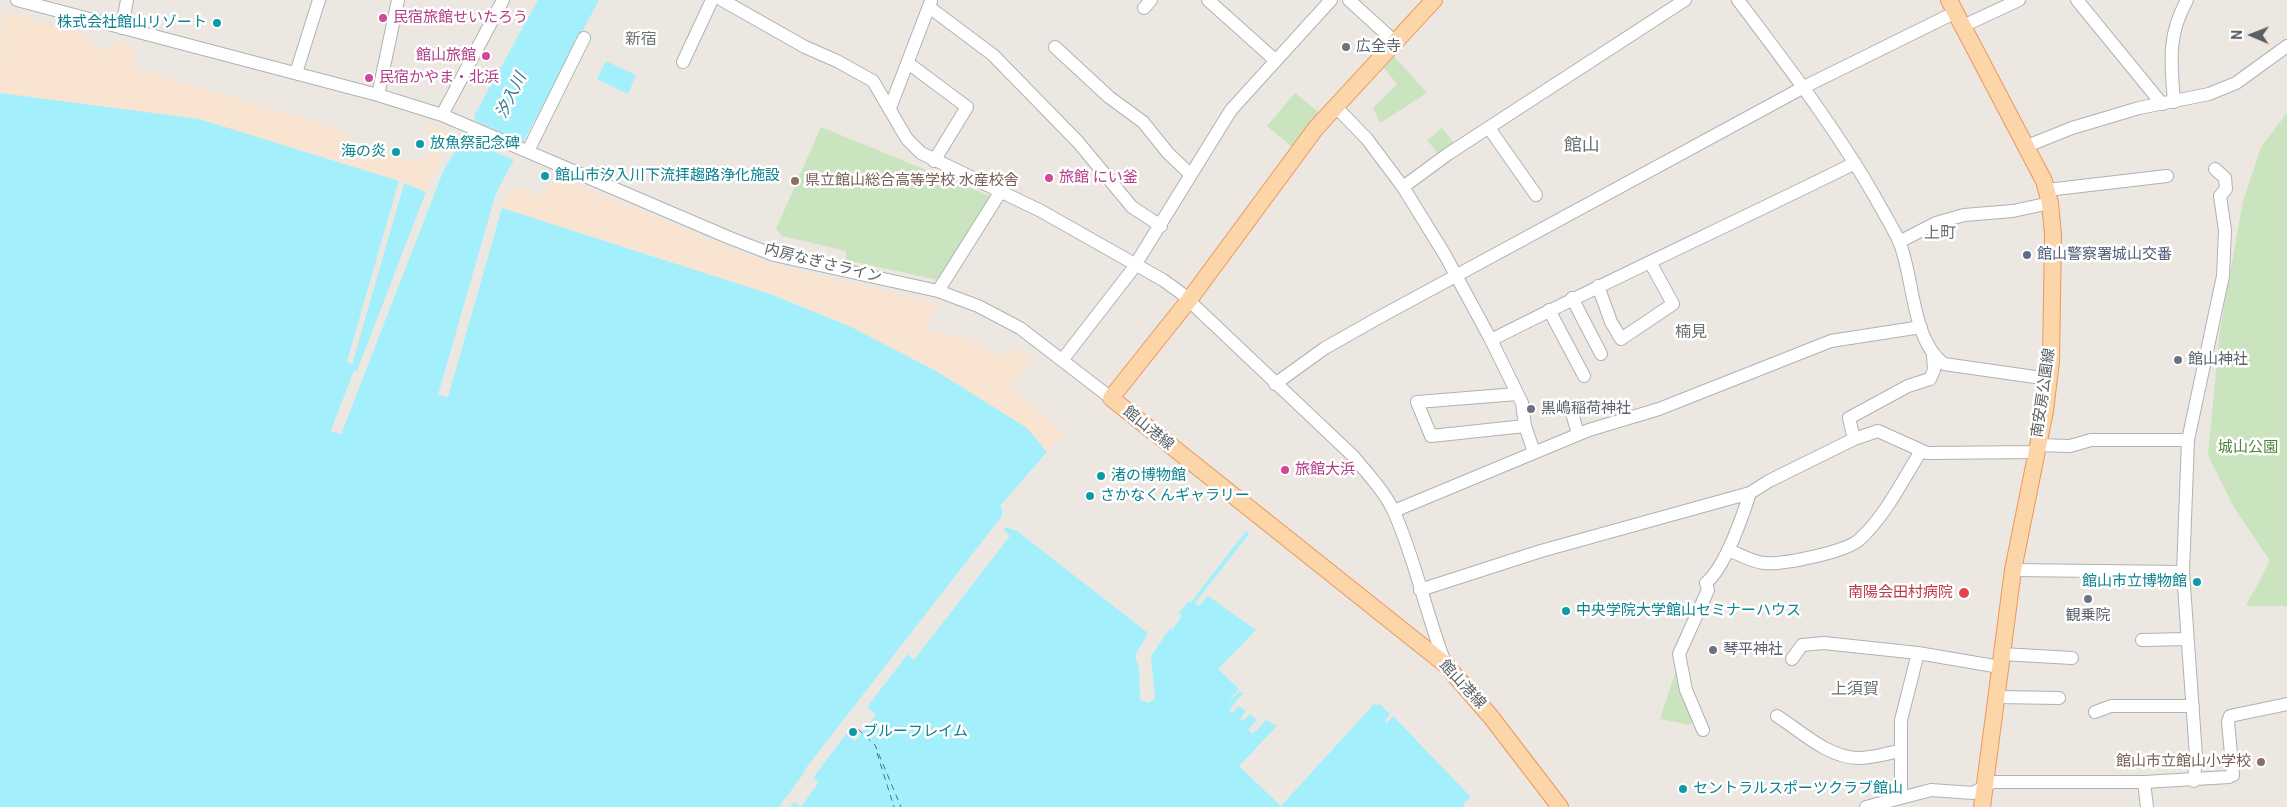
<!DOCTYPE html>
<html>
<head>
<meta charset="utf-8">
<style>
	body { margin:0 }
	#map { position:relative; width:2287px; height:807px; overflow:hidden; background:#ede7e2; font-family:Roboto,sans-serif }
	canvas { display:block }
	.north { position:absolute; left:2227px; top:10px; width:50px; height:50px; -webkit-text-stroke:4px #fff; paint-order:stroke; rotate:271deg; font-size:14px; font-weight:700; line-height:20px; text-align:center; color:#5a6062 }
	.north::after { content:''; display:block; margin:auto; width:18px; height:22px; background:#5a6062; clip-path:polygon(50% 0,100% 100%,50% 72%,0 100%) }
</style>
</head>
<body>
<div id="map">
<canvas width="2287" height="807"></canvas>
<div class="north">N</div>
</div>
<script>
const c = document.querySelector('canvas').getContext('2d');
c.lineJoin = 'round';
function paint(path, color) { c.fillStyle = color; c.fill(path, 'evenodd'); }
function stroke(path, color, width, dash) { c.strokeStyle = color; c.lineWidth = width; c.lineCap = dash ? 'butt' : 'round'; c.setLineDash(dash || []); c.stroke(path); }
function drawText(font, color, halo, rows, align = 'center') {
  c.font = font + ' Roboto,"Noto Sans JP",sans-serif'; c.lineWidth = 5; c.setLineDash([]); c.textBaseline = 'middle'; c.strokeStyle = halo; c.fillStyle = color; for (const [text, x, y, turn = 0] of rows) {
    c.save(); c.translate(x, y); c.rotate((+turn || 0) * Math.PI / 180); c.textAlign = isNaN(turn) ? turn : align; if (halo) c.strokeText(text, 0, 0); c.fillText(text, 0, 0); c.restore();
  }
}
const green = new Path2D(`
	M1392 54 1427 93 1380 123 1373 108 1397 84 1383 67Z
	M1295 93 1321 114 1293 148 1267 126Z
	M2287 113V606H2246L2270 561 2233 506 2208 455 2220 330 2243 201 2261 147Z
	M821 127 990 196 938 280 846 260V251L782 236 776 229Z
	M1442 128 1454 143 1439 155 1427 140Z
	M1677 667 1693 722 1690 725 1660 719Z`);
const sand = new Path2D(`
	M2 11 90 36 88 45 111 51 114 42 136 48 131 67 332 127 367 149 420 163C435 150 439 141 424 126L428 122 451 134 426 192 399 181 199 119 0 93Z
	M555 176 768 263 938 304 925 330 960 336 1010 358 1018 347 1032 358 1010 387 1064 433 1047 452 1027 428 936 371 851 327 773 295 502 208 512 186 543 196Z`);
const water = new Path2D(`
	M538 0H599L496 193 438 395 448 397 502 208 773 295 851 327 936 371 1027 428 1047 452 1000 506 1003 511 1001 518 1005 527 1017 531 1148 633 1135 656 1139 668 1140 700 1148 703 1155 699 1151 656 1170 628 1172 630 1182 616 1179 613 1189 601 1191 602 1246 531 1249 534 1195 603 1199 606 1208 596 1256 630 1218 669 1239 689 1226 704 1240 691 1243 693 1229 710 1232 713 1239 706 1246 711 1240 719 1243 721 1250 714 1257 720 1248 730 1253 734 1266 720 1277 726 1239 766 1281 806 1374 704 1378 706 1380 704 1390 714 1385 721 1387 723 1393 716 1471 797 1463 804 1465 807H0V93L199 119 399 181 347 362 352 364 404 183 426 192 357 372 354 371 331 430 341 434 443 171 475 119V114Z
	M606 61 636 75 628 94 597 79Z`);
const pier = new Path2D(`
	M472 119 524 143 517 161 460 138Z
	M440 170 443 171 439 182 341 434 331 431 354 371H357L427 190 428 193 359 373 356 374 335 429 339 431Z
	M400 178 402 181 350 360 402 182 405 180 352 364 347 362Z
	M1005 512 1004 517 1007 525 1004 530 1010 536 914 660 908 654 867 707 876 715 855 741 846 734 813 778 819 782 801 807 794 802 790 807H779L804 773 806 768Z`);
const ferry = new Path2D(`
	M858 729 875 745 901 807
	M877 753 894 807`);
const minor = new Path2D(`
	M17 0 378 95 442 115 730 238 774 255 938 291 978 306 1020 328 1111 398
	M722 0 805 47 837 61 873 81 907 139 921 153 1041 211 1163 280 1181 293 1353 456C1367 473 1385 492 1394 512 1416 561 1426 615 1446 665
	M1208 0 1275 60
	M1349 0 1394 41
	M1738 0C1786 64 1835 127 1875 197 1883 212 1892 226 1899 241 1914 276 1911 340 1944 364L2049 379
	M2077 0 2162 104
	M929 7 993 55 1078 142 1132 207 1161 226
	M1144 8 1151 0
	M1963 26 2019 0
	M122 28 127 0
	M1055 47 1109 97 1143 122 1168 153 1190 174
	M683 62 712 0
	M908 63 967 107 934 161
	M296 73 319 0
	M378 95 398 0
	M2174 102C2171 62 2167 36 2187 0
	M1335 106 1367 139 1403 187 1445 255 1491 340 1522 403 1525 426 1534 452
	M890 108 931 1
	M442 115 503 0
	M1489 128 1536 195
	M2027 146 2072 128 2139 108 2209 94 2236 83 2287 46
	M528 151 584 38
	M1403 187 1448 154 1685 0
	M2047 190 2167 176
	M1899 242 1936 223 1964 215 2013 211 2050 203
	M1598 286 1611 322 1621 339 1673 304 1650 262
	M938 291 1001 191
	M1572 298 1601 354
	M1549 310 1584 376
	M1491 340C1611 279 1734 223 1855 163
	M1063 359 1132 270 1231 110 1331 0
	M1275 384 1325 348 1378 318 1804 87 1956 12
	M1517 394 1417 402 1431 436 1525 426
	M1570 406 1578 434
	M1854 439 1849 418 1908 386 1930 379 1934 370 1933 356
	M2037 445 2070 446 2091 440H2188
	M1394 511 1589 430 1659 409 1831 341 1921 327
	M1728 550C1739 554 1752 562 1764 563 1782 565 1847 552 1860 539 1886 515 1902 481 1921 451
	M2013 570 2183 572
	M1420 590 1541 551 1750 493 1769 481 1854 439 1878 431 1927 453 2036 452
	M2142 640 2187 639
	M2002 654 2072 658
	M1792 659 1802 645 1824 643 1918 653 2000 667
	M1996 697 2059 698
	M2095 712 2111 706H2193
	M1777 716C1801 731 1828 758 1859 758 1873 758 1887 753 1901 751
	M1703 730 1686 690 1679 654 1708 590 1706 583C1725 567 1742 518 1750 493
	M2194 781 2196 756 2183 572 2188 440 2223 276 2225 230 2220 196 2226 189 2225 178 2215 169
	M2144 782 2147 807
	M1901 797V720L1918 653
	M1866 807 1931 790 1973 793 1993 782H2144L2229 777 2233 775 2228 722 2230 716 2287 704`);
const major = new Path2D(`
	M1434 0 1316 128 1189 300 1111 398 1446 665 1491 717 1560 807
	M1949 0 2044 181 2050 203 2053 234 2051 361 2045 411 2013 570 1982 807`);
const markers = [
	[383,18,5,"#d1479c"],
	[217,23,5,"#0f9aa8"],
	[1346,47,5,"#6b7280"],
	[486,56,5,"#d1479c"],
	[369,78,5,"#d1479c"],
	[420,144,5,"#0f9aa8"],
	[396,152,5,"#0f9aa8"],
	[545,176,5,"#0f9aa8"],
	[1049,178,5,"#d1479c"],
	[795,181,5,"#8d6e63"],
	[2027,255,5,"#5c6f8a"],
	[2178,360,5,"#6b7280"],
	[1531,409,5,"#6b7280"],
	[1285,470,5,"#d1479c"],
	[1101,476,5,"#0f9aa8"],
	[1090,496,5,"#0f9aa8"],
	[2197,582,5,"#0f9aa8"],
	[1964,593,6,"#e0444e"],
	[2088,599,5,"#6b7280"],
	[1566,611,5,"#0f9aa8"],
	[1713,650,5,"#6b7280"],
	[853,732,5,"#0f9aa8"],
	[2261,762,5,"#8d6e63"],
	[1683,789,5,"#0f9aa8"]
];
const hotelNames = [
	["民宿旅館せいたろう",393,18],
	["館山旅館",476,56,"right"],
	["民宿かやま・北浜",379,78],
	["旅館 にい釜",1059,178],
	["旅館大浜",1295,470]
];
const cultureNames = [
	["株式会社館山リゾート",207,23,"right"],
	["放魚祭記念碑",430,144],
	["海の炎",386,152,"right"],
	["館山市汐入川下流拝趨路浄化施設",555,176],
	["渚の博物館",1111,476],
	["さかなくんギャラリー",1100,496],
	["館山市立博物館",2187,582,"right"],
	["中央学院大学館山セミナーハウス",1576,611],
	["ブルーフレイム",863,732],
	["セントラルスポーツクラブ館山",1693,789]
];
const worshipNames = [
	["広全寺",1356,47],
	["館山神社",2188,360],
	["黒嶋稲荷神社",1541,409],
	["観乗院",2088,616,"center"],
	["琴平神社",1723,650]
];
const educationNames = [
	["県立館山総合高等学校 水産校舎",805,181],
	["館山市立館山小学校",2251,762,"right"]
];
const serviceNames = [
	["館山警察署城山交番",2037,255]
];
const streetNames = [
	["内房なぎさライン",823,264,14],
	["南安房公園線",2044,393,-82],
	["館山港線",1148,429,39],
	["館山港線",1462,685,47]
];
const parkNames = [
	["城山公園",2248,448]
];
const healthNames = [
	["南陽会田村病院",1953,593]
];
const neighbourhoodNames = [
	["新宿",641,40],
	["上町",1940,234],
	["楠見",1691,333],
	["上須賀",1855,690]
];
const waterNames = [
	["汐入川",512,96,-64]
];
const quarterNames = [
	["館山",1582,146]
];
paint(green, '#cae4bf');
paint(sand, '#f9e3d1');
paint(water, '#a3f0fc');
paint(pier, '#ede7e2');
stroke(ferry, '#37798a', 1, [6, 5]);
stroke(minor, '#aeb2b4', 14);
stroke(major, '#ec975c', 18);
stroke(minor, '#fff', 12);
stroke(major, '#fcd5a8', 16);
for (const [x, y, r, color] of markers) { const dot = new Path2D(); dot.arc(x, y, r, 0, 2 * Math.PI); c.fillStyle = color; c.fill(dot); stroke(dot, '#fff', 2); }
drawText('15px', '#b23c85', '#fff', hotelNames, 'left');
drawText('15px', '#0d838f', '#fff', cultureNames, 'left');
drawText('15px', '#5b616d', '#fff', worshipNames, 'left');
drawText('15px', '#785e54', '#fff', educationNames, 'left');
drawText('15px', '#4e5e75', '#fff', serviceNames, 'left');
drawText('15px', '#5a6062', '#fff', streetNames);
drawText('15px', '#4c8438', '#fff', parkNames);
drawText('15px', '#be3a42', '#fff', healthNames, 'right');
drawText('16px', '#6c7374', '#fff', neighbourhoodNames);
drawText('italic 16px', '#37798a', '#fff', waterNames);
drawText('18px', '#6c7374', '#fff', quarterNames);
</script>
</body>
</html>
